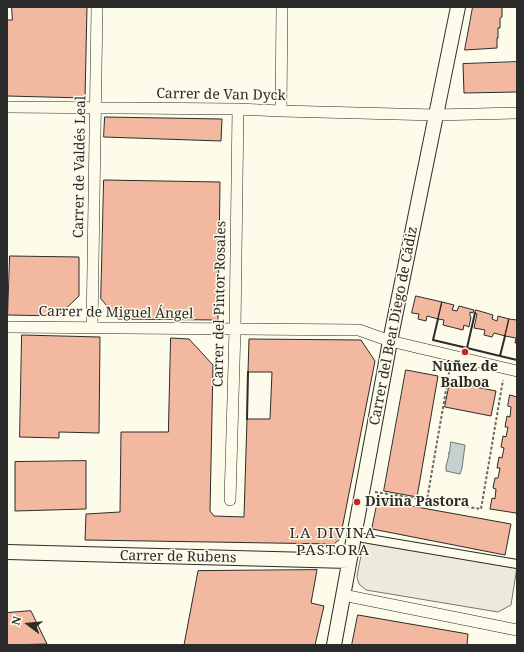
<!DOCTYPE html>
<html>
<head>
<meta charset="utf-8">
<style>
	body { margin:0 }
	#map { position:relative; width:524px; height:652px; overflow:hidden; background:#fdfbea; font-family:"Noto Serif",serif }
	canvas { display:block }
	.frame { position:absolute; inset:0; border:8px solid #2b2b2b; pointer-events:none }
	.north { position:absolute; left:8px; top:604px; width:40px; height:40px; -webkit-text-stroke:3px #fdfbea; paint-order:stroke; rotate:286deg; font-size:11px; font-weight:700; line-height:16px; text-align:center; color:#2b2b2b }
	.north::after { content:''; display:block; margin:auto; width:14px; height:18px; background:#2b2b2b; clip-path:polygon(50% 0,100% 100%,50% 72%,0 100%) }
</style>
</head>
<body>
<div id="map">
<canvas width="524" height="652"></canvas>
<div class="frame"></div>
<div class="north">N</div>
</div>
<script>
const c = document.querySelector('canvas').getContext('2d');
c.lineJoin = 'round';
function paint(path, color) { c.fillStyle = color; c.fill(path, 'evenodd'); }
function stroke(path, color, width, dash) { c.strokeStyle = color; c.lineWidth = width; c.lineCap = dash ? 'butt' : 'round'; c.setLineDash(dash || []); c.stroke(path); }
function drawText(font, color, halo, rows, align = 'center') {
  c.font = font + ' "Noto Serif",serif'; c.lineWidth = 3; c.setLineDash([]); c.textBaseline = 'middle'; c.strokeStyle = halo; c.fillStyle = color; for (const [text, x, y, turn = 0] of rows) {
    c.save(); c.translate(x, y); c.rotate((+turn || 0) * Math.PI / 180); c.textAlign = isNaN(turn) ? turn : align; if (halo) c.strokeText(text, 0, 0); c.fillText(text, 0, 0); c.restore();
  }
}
const parking = new Path2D(`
	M364 542 517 567 511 605 498 612 366 590 359 584 357 577Z`);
const water = new Path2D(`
	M451 442 465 445 462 468 460 474 446 471V466L449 455 448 453H449Z`);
const building = new Path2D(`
	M12 7H87L85 98 7 96V20H12Z
	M473 7H505L502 8V17L500 18V28H498V38H497V48L465 50Z
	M517 62V92L464 93 463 64Z
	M105 117 222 119 221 141 104 137Z
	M104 180 220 182 218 320 118 319 101 299Z
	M10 256 79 257V296L58 316 8 315Z
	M416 296 442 302 438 319 427 316 426 321 418 319 419 314 412 313Z
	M442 302 454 305 452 310 457 311 459 306 474 310 473 313 470 312V316L471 317 469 327 464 325 463 330 443 325 444 320 438 319Z
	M476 310 493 315 492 319 497 321 498 316 509 319 505 336 494 333 492 337 484 335 485 330 474 328 477 314 475 313Z
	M509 319 517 320V343H515L516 338 505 336Z
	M22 335 100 337 99 433 59 432V438L20 437Z
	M171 338 189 339 213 365 210 511 214 516 244 517 247 419H270L272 372H248L249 339 361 340 375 361 340 539 334 544 85 540 86 514 120 512 121 432H168Z
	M406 370 438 376 417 497 384 491Z
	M450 382 496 391 491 416 445 407Z
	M510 395 517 397V508L516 513 490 509 492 498 495 499 496 489 493 488 495 478H498L500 468H497L499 457 502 458 504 448 501 447 503 436 506 437 508 427H505L507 416 510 417 511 407 508 406Z
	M86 461V509L15 511V462Z
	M378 500 511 524 505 555 372 529Z
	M317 570 311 603 324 606 315 645H184L198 571Z
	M31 611 47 644 7 645V613Z
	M358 615 468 634 467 645H352Z`);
const path = new Path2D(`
	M375 492 427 500 450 367
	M427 500 481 509 503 380`);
const pedestrian = new Path2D(`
	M363 538 517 564`);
const minor = new Path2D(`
	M7 107 238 109 281 111 435 115 517 113
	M281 111 282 7
	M7 327 359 330 390 341 517 371
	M92 328 97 7
	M230 500 235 329 238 109
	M343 595 517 630`);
const tertiary = new Path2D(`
	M7 552 349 561
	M334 645 390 341 458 7`);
const wall = new Path2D(`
	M475 313 467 348 500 356
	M438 319 433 340 467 348
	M505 336 500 356 517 360
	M247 419 248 372`);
const markers = [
	[465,352,4,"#c62828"],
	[357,502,4,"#c62828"]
];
const streetNames = [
	["Carrer de Van Dyck",221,95,1],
	["Carrer de Valdés Leal",80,167,-89],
	["Carrer del Pintor Rosales",220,304,-89],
	["Carrer de Miguel Ángel",116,313,1],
	["Carrer del Beat Diego de Cádiz",394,326,-79],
	["Carrer de Rubens",178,557,1]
];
const poiNames = [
	["Núñez de",465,367],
	["Balboa",465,383],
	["Divina Pastora",365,502,"left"]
];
const neighbourhoodNames = [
	["LA DIVINA",333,534],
	["PASTORA",333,551]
];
paint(parking, '#eceadb');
stroke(parking, '#74746e', 1);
paint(water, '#c7d0d0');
stroke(water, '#74746e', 1);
paint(building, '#f2b8a0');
stroke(building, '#2b2b2b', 1);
stroke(pedestrian, '#2b2b2b', 10);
stroke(minor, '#2b2b2b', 12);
stroke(tertiary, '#2b2b2b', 16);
stroke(path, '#6a6964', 2, [3, 2]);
stroke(pedestrian, '#fdfbea', 8);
stroke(minor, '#fdfbea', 11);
stroke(tertiary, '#fdfbea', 14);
stroke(wall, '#2b2b2b', 2);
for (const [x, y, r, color] of markers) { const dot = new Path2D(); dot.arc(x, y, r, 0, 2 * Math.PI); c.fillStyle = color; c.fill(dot); stroke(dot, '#fdfbea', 1.5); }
drawText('14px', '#2b2b2b', '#fdfbea', streetNames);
drawText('bold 14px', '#2b2b2b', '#fdfbea', poiNames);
c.letterSpacing = '1px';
drawText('15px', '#2b2b2b', '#fdfbea', neighbourhoodNames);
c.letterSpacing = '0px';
</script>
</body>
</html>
